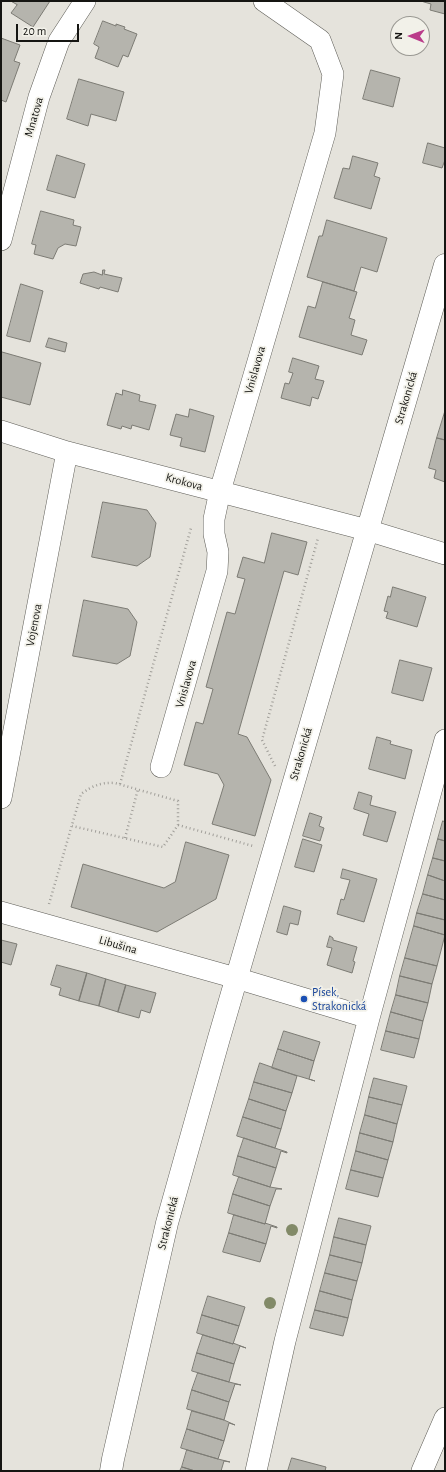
<!DOCTYPE html>
<html>
<head>
<meta charset="utf-8">
<style>
	body { margin:0 }
	#map { position:relative; width:446px; height:1472px; overflow:hidden; background:#e5e3dc; font-family:"Alegreya Sans",sans-serif }
	canvas { display:block }
	.frame { position:absolute; inset:0; border:2px solid #151512; pointer-events:none }
	.north { position:absolute; left:390px; top:16px; width:40px; height:40px; box-sizing:border-box; background:#f2f1e9; border:1px solid #9a9993; border-radius:50%; rotate:271deg; font-size:11px; font-weight:700; line-height:16px; text-align:center; color:#151512 }
	.north::after { content:''; display:block; margin:auto; width:14px; height:18px; background:#ba3c8a; clip-path:polygon(50% 0,100% 100%,50% 72%,0 100%) }
	.scale { position:absolute; left:16px; top:24px; width:63px; height:18px; box-sizing:border-box; border:2px solid #151512; border-top:0; padding-left:5px; font-size:12px; line-height:14px; white-space:nowrap; color:#151512; -webkit-text-stroke:3px #f2f1e9; paint-order:stroke }
</style>
</head>
<body>
<div id="map">
<canvas width="446" height="1472"></canvas>
<div class="frame"></div>
<div class="north">N</div>
<div class="scale">20 m</div>
</div>
<script>
const c = document.querySelector('canvas').getContext('2d');
c.lineJoin = 'round';
function paint(path, color) { c.fillStyle = color; c.fill(path, 'evenodd'); }
function stroke(path, color, width, dash) { c.strokeStyle = color; c.lineWidth = width; c.lineCap = dash ? 'butt' : 'round'; c.setLineDash(dash || []); c.stroke(path); }
function drawText(font, color, halo, rows, align = 'center') {
  c.font = font + ' "Alegreya Sans",sans-serif'; c.lineWidth = 3.5; c.setLineDash([]); c.textBaseline = 'middle'; c.strokeStyle = halo; c.fillStyle = color; for (const [text, x, y, turn = 0] of rows) {
    c.save(); c.translate(x, y); c.rotate((+turn || 0) * Math.PI / 180); c.textAlign = isNaN(turn) ? turn : align; if (halo) c.strokeText(text, 0, 0); c.fillText(text, 0, 0); c.restore();
  }
}
const building = new Path2D(`
	M11 1H50L33 27 11 13 17 5Z
	M425 1H445V14L430 10 431 4 424 2Z
	M103 21 116 26V24L125 27 124 29 137 34 128 57 123 55 118 67 95 58 99 47 94 44Z
	M1 38 20 45 14 61 20 63 6 102 1 100Z
	M371 70 400 78 393 107 363 99Z
	M79 79 124 92 116 121 91 114 88 126 67 119Z
	M428 143 445 148V160L442 168 423 163Z
	M57 155 85 164 75 198 47 190Z
	M353 156 378 163 374 176 380 178 371 209 334 198 343 168 349 169Z
	M41 211 74 220 73 225 81 227 76 246 65 244 58 248 53 259 34 254 36 245 32 244Z
	M327 220 387 238 377 272 361 267 354 291 307 277 319 236H322Z
	M103 270H105L104 274 122 278 118 292 100 287 99 289 80 283 83 274 94 272 102 275Z
	M323 282 357 292 349 318 355 320 351 335 367 340 362 355 299 337 308 306 315 308Z
	M21 284 43 291 30 342 7 336Z
	M49 338 67 343 65 352 46 347Z
	M2 352 41 363 30 405 1 397V358Z
	M293 358 319 366 315 379 324 381 318 399 312 397 310 406 281 398 285 383 289 384 293 373 289 372Z
	M123 390 140 395 139 401 156 405 149 430 132 425 131 429 122 426 121 429 107 425 116 393 122 395Z
	M190 409 214 416 205 452 180 446 182 438 170 435 176 414 188 417Z
	M445 411V440L437 438Z
	M437 438 445 440V482L434 478 436 470 429 468Z
	M103 502 147 510 156 523 150 557 137 566 92 557Z
	M272 533 307 542 298 575 284 571 238 734 247 737 271 780 255 836 212 824 224 785 218 774 184 765 196 722 203 724 213 689 206 687 227 612 235 614 245 579 237 577 243 557 264 563Z
	M393 587 426 597 417 627 386 618 388 612 384 611 388 596 390 597Z
	M84 600 128 609 137 622 130 656 117 664 73 656Z
	M400 660 432 668 423 701 392 693Z
	M377 737 391 741 390 744 412 750 405 779 369 769Z
	M359 792 372 796 370 805 396 812 387 842 363 835 369 814 354 809Z
	M310 813 322 817 319 826 324 828 320 841 303 836Z
	M443 821 445 822V841L438 839Z
	M303 839 322 845 314 872 295 867Z
	M438 839 445 841V861L433 858Z
	M186 842 229 855 216 899 157 932 71 907 83 864 164 888 175 882Z
	M433 858 445 861V881L428 875Z
	M343 869 377 879 364 922 337 914 341 899 344 900 350 880 341 878Z
	M428 875 445 881V900L423 894Z
	M423 894 445 900V920L417 913Z
	M284 906 301 911 298 925 290 923 287 935 277 932Z
	M417 913 445 920V935L414 926Z
	M414 926 445 935 437 966 405 958Z
	M330 936 333 938V940L357 947 353 961 355 962 352 973 327 965 332 948 327 947Z
	M1 940 17 944 11 965 1 962Z
	M405 958 437 966 432 984 400 976Z
	M57 965 87 973 79 1001 59 995 61 988 51 985Z
	M87 973 106 979 99 1006 79 1001Z
	M400 976 432 984 428 1003 396 995Z
	M106 979 126 985 118 1012 99 1006Z
	M126 985 156 993 150 1013 141 1010 139 1018 118 1012Z
	M396 995 428 1003 423 1021 391 1012Z
	M391 1012 423 1021 419 1039 386 1031Z
	M284 1031 320 1042 314 1061 278 1049Z
	M386 1031 419 1039 414 1058 381 1050Z
	M278 1049 314 1061 309 1079 315 1081 272 1068Z
	M260 1063 297 1076 292 1093 254 1082Z
	M374 1078 407 1086 402 1105 369 1097Z
	M254 1082 292 1093 286 1111 249 1099Z
	M369 1097 402 1105 397 1124 365 1115Z
	M249 1099 286 1111 281 1129 243 1117Z
	M365 1115 397 1124 393 1142 360 1133Z
	M243 1117 281 1129 275 1148 237 1136Z
	M360 1133 393 1142 388 1160 356 1151Z
	M244 1138 287 1152V1153L281 1151 276 1168 238 1156Z
	M356 1151 388 1160 383 1178 351 1170Z
	M238 1156 276 1168 270 1187 233 1175Z
	M351 1170 383 1178 378 1197 346 1189Z
	M239 1177 270 1187 282 1189H276L270 1206 233 1194Z
	M233 1194 270 1206 265 1224 228 1213Z
	M234 1215 265 1224V1223L277 1227V1228L271 1226 266 1244 229 1233Z
	M339 1218 371 1226 366 1245 334 1237Z
	M229 1233 266 1244 260 1262 223 1252Z
	M334 1237 366 1245 362 1263 330 1255Z
	M330 1255 362 1263 357 1281 325 1273Z
	M325 1273 357 1281 352 1300 320 1291Z
	M320 1291 352 1300 348 1318 315 1310Z
	M208 1296 245 1307 239 1326 202 1315Z
	M315 1310 348 1318 343 1336 310 1328Z
	M202 1315 239 1326 233 1344 197 1333Z
	M203 1335 233 1344V1343L246 1348 240 1346 234 1364 197 1353Z
	M197 1353 234 1364 229 1382 192 1371Z
	M198 1373 229 1382 241 1385 235 1384 229 1402 192 1390Z
	M192 1390 229 1402 224 1420 187 1409Z
	M192 1411 224 1420 235 1425 229 1423 224 1441 187 1429Z
	M187 1429 224 1441 218 1459 181 1448Z
	M187 1450 218 1459 230 1462 224 1461 221 1471H195L182 1467Z
	M292 1458 326 1467 325 1471H288Z
	M182 1467 195 1471H180Z`);
const path = new Path2D(`
	M275 766 262 740 318 538
	M120 784 191 528
	M178 825 253 846
	M125 838 138 789
	M49 904 81 794C92 786 101 782 115 783L178 801V825L163 847 72 826`);
const street = new Path2D(`
	M1 240 39 97 59 41 85 1
	M1 431 67 452 367 530 445 554
	M161 767 217 571 218 552 214 534V519L220 491 325 133 333 74 320 40 264 1
	M1 798 67 452
	M1 912 236 978 369 1018
	M256 1471 285 1341 369 1018 445 740
	M422 1471 445 1418`);
const secondary = new Path2D(`
	M111 1471 113 1459 167 1223 219 1038 445 265`);
const trees = [
	[292,1230],
	[270,1303]
];
const markers = [
	[304,999,4,"#1a4fb4"]
];
const streetNames = [
	["Mnatova",34,117,-74],
	["Vnislavova",255,370,-74],
	["Strakonická",406,398,-74],
	["Krokova",184,482,15],
	["Vojenova",34,625,-79],
	["Vnislavova",186,684,-74],
	["Strakonická",301,754,-74],
	["Libušina",118,945,16],
	["Strakonická",168,1223,-76]
];
const transitNames = [
	["Písek,",312,992],
	["Strakonická",312,1006]
];
paint(building, '#b5b4ad');
stroke(building, '#7c7b74', 1);
stroke(street, '#5f5e58', 22);
stroke(secondary, '#5f5e58', 23);
stroke(path, '#a09e99', 2.5, [1, 3]);
stroke(street, '#fff', 21);
stroke(secondary, '#fff', 22);
c.fillStyle = '#828a68';
for (const [x, y] of trees) { c.beginPath(); c.arc(x, y, 6, 0, 2 * Math.PI); c.fill(); }
for (const [x, y, r, color] of markers) { const dot = new Path2D(); dot.arc(x, y, r, 0, 2 * Math.PI); c.fillStyle = color; c.fill(dot); stroke(dot, '#f2f1e9', 1.5); }
drawText('12px', '#151512', '#f2f1e9', streetNames);
drawText('12px', '#164399', '#f2f1e9', transitNames, 'left');
</script>
</body>
</html>
